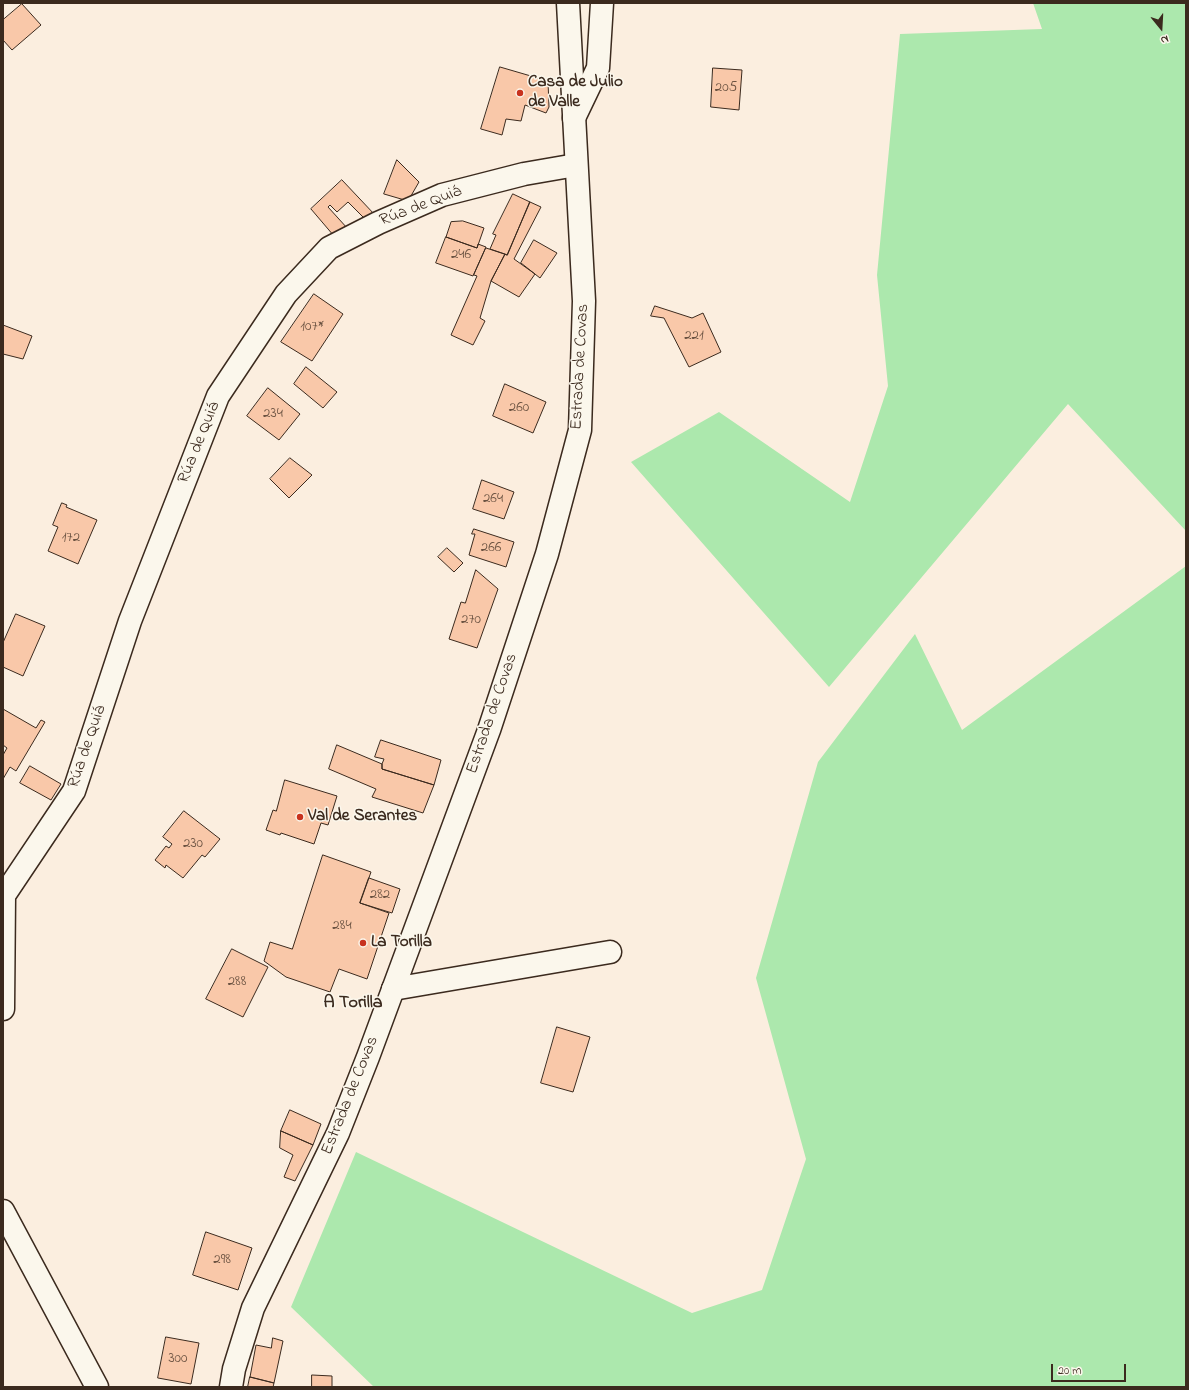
<!DOCTYPE html>
<html>
<head>
<meta charset="utf-8">
<style>
	body { margin:0 }
	#map { position:relative; width:1189px; height:1390px; overflow:hidden; background:#fbeedf; font-family:"Indie Flower",sans-serif }
	canvas { display:block }
	.frame { position:absolute; inset:0; border:4px solid #3b2a1e; pointer-events:none }
	.north { position:absolute; left:1141px; top:8px; width:40px; height:40px; -webkit-text-stroke:3px #fbf7ec; paint-order:stroke; rotate:162deg; font-size:11px; font-weight:700; line-height:16px; text-align:center; color:#3b2a1e }
	.north::after { content:''; display:block; margin:auto; width:14px; height:18px; background:#3b2a1e; clip-path:polygon(50% 0,100% 100%,50% 72%,0 100%) }
	.scale { position:absolute; left:1051px; top:1364px; width:75px; height:18px; box-sizing:border-box; border:2px solid #3b2a1e; border-top:0; padding-left:5px; font-size:12px; line-height:14px; white-space:nowrap; color:#3b2a1e; -webkit-text-stroke:3px #fbf7ec; paint-order:stroke }
</style>
</head>
<body>
<div id="map">
<canvas width="1189" height="1390"></canvas>
<div class="frame"></div>
<div class="north">N</div>
<div class="scale">20 m</div>
</div>
<script>
const c = document.querySelector('canvas').getContext('2d');
c.lineJoin = 'round';
function paint(path, color) { c.fillStyle = color; c.fill(path, 'evenodd'); }
function stroke(path, color, width, dash) { c.strokeStyle = color; c.lineWidth = width; c.lineCap = dash ? 'butt' : 'round'; c.setLineDash(dash || []); c.stroke(path); }
function drawText(font, color, halo, rows, align = 'center') {
  c.font = font + ' "Indie Flower",sans-serif'; c.lineWidth = 3; c.setLineDash([]); c.textBaseline = 'middle'; c.strokeStyle = halo; c.fillStyle = color; for (const [text, x, y, turn = 0] of rows) {
    c.save(); c.translate(x, y); c.rotate((+turn || 0) * Math.PI / 180); c.textAlign = isNaN(turn) ? turn : align; if (halo) c.strokeText(text, 0, 0); c.fillText(text, 0, 0); c.restore();
  }
}
const green = new Path2D(`
	M1033 3H1186V531L1068 404 829 687 631 462 719 412 850 502 888 386 877 275 900 34 1042 29Z
	M1186 566V1387H374L291 1307 356 1152 692 1313 762 1290 806 1159 756 978 818 762 915 634 962 730Z`);
const building = new Path2D(`
	M22 4 41 25 12 50 3 40V20Z
	M500 67 548 81 549 107 546 113 525 105 521 121 506 119 502 135 481 129Z
	M713 68 742 70 739 110 711 107Z
	M397 160 419 182 408 201 384 194Z
	M342 180 375 215 366 220 348 202 337 212 330 205 328 207 348 229 334 236 311 209Z
	M513 194 530 202 507 255 490 249 496 235 493 234Z
	M530 202 541 207 514 259 535 274 519 297 491 281 505 254 507 255Z
	M463 221 484 228 477 248 446 237 451 222Z
	M446 237 477 248 478 244 486 247 473 276 436 263Z
	M534 240 557 253 540 278 521 263Z
	M486 248 505 254 491 281 480 318 485 321 473 345 451 335 477 276 474 275Z
	M314 294 343 314 312 361 281 342Z
	M655 306 692 318 703 313 721 352 689 367 664 318 651 316Z
	M3 325 32 336 23 359 3 354Z
	M306 367 337 392 323 408 294 384Z
	M505 384 546 402 533 433 493 416Z
	M268 388 300 414 279 440 247 416Z
	M290 458 312 475 289 498 270 479Z
	M482 480 514 492 504 519 473 509Z
	M62 503 67 505 66 507 97 520 78 564 48 551 58 527 53 525Z
	M474 529 514 542 506 567 469 555 475 534H472Z
	M447 548 463 563 454 572 438 557Z
	M476 570 498 589 477 648 449 639 461 602 465 603Z
	M16 614 45 626 23 676 3 667V643Z
	M3 709 36 728 41 720 45 722 16 771 10 767 3 779V755L7 748 3 745Z
	M381 740 441 760 434 785 382 769V764L384 759 375 757Z
	M337 745 382 764V769L434 785 423 813 372 797 376 789 329 769Z
	M30 766 61 784 51 800 20 783Z
	M285 780 337 796 328 825 321 823 314 844 281 833 280 835 266 830 273 810 276 811Z
	M184 811 220 839 205 857 202 855 183 878 166 865 165 868 155 860 166 846 169 848 172 844 163 837Z
	M323 855 371 872 360 903 389 913 367 979 339 969 330 992 286 977 264 961 270 942 292 949Z
	M369 878 400 889 392 913 360 903Z
	M232 949 268 967 243 1017 206 999Z
	M557 1027 590 1037 573 1092 541 1083Z
	M290 1110 321 1124 313 1145 281 1131Z
	M281 1131 313 1145 295 1181 284 1177 293 1155 280 1148Z
	M206 1232 252 1248 238 1290 193 1275Z
	M166 1337 199 1343 191 1384 158 1378Z
	M273 1338 283 1341 274 1383 250 1377 256 1345 271 1348Z
	M312 1375 332 1376V1387H312Z
	M250 1377 274 1383 273 1387H248Z`);
const minor = new Path2D(`
	M574 118 598 68 602 3
	M3 897 74 791 130 621 218 396 286 294 329 248 378 223 442 195 524 174 576 165
	M393 989 610 952
	M3 1009 4 896
	M3 1211 97 1387`);
const secondary = new Path2D(`
	M231 1387 234 1369 253 1308 338 1133 368 1057 489 730 547 554 580 430 584 301 568 3`);
const markers = [
	[520,93,4,"#c8321e"],
	[300,817,4,"#c8321e"],
	[363,943,4,"#c8321e"]
];
const numberNames = [
	["205",726,89],
	["246",461,256],
	["107*",312,328],
	["221",694,337],
	["260",519,409],
	["234",273,415],
	["264",493,500],
	["172",71,539],
	["266",491,549],
	["270",471,621],
	["230",193,845],
	["282",380,896],
	["284",342,927],
	["288",237,983],
	["298",222,1261],
	["300",178,1360]
];
const poiNames = [
	["Casa de Julio",528,83],
	["de Valle",528,103],
	["Val de Serantes",308,817],
	["La Torilla",371,943]
];
const streetNames = [
	["Rúa de Quiá",421,207,-21],
	["Estrada de Covas",581,367,-87],
	["Rúa de Quiá",200,443,-68],
	["Estrada de Covas",493,714,-71],
	["Rúa de Quiá",88,747,-71],
	["Estrada de Covas",351,1096,-68]
];
const neighbourhoodNames = [
	["A Torilla",353,1004]
];
paint(green, '#ace8ad');
paint(building, '#f9c8a9');
stroke(building, '#3b2a1e', 1);
stroke(minor, '#3b2a1e', 25);
stroke(secondary, '#3b2a1e', 25);
stroke(minor, '#fbf7ec', 22);
stroke(secondary, '#fbf7ec', 22);
for (const [x, y, r, color] of markers) { const dot = new Path2D(); dot.arc(x, y, r, 0, 2 * Math.PI); c.fillStyle = color; c.fill(dot); stroke(dot, '#fbf7ec', 1.5); }
drawText('15px', '#6a5241', null, numberNames);
drawText('bold 17px', '#3b2a1e', '#fbf7ec', poiNames, 'left');
drawText('17px', '#3b2a1e', '#fbf7ec', streetNames);
drawText('bold 18px', '#3b2a1e', '#fbf7ec', neighbourhoodNames);
</script>
</body>
</html>
